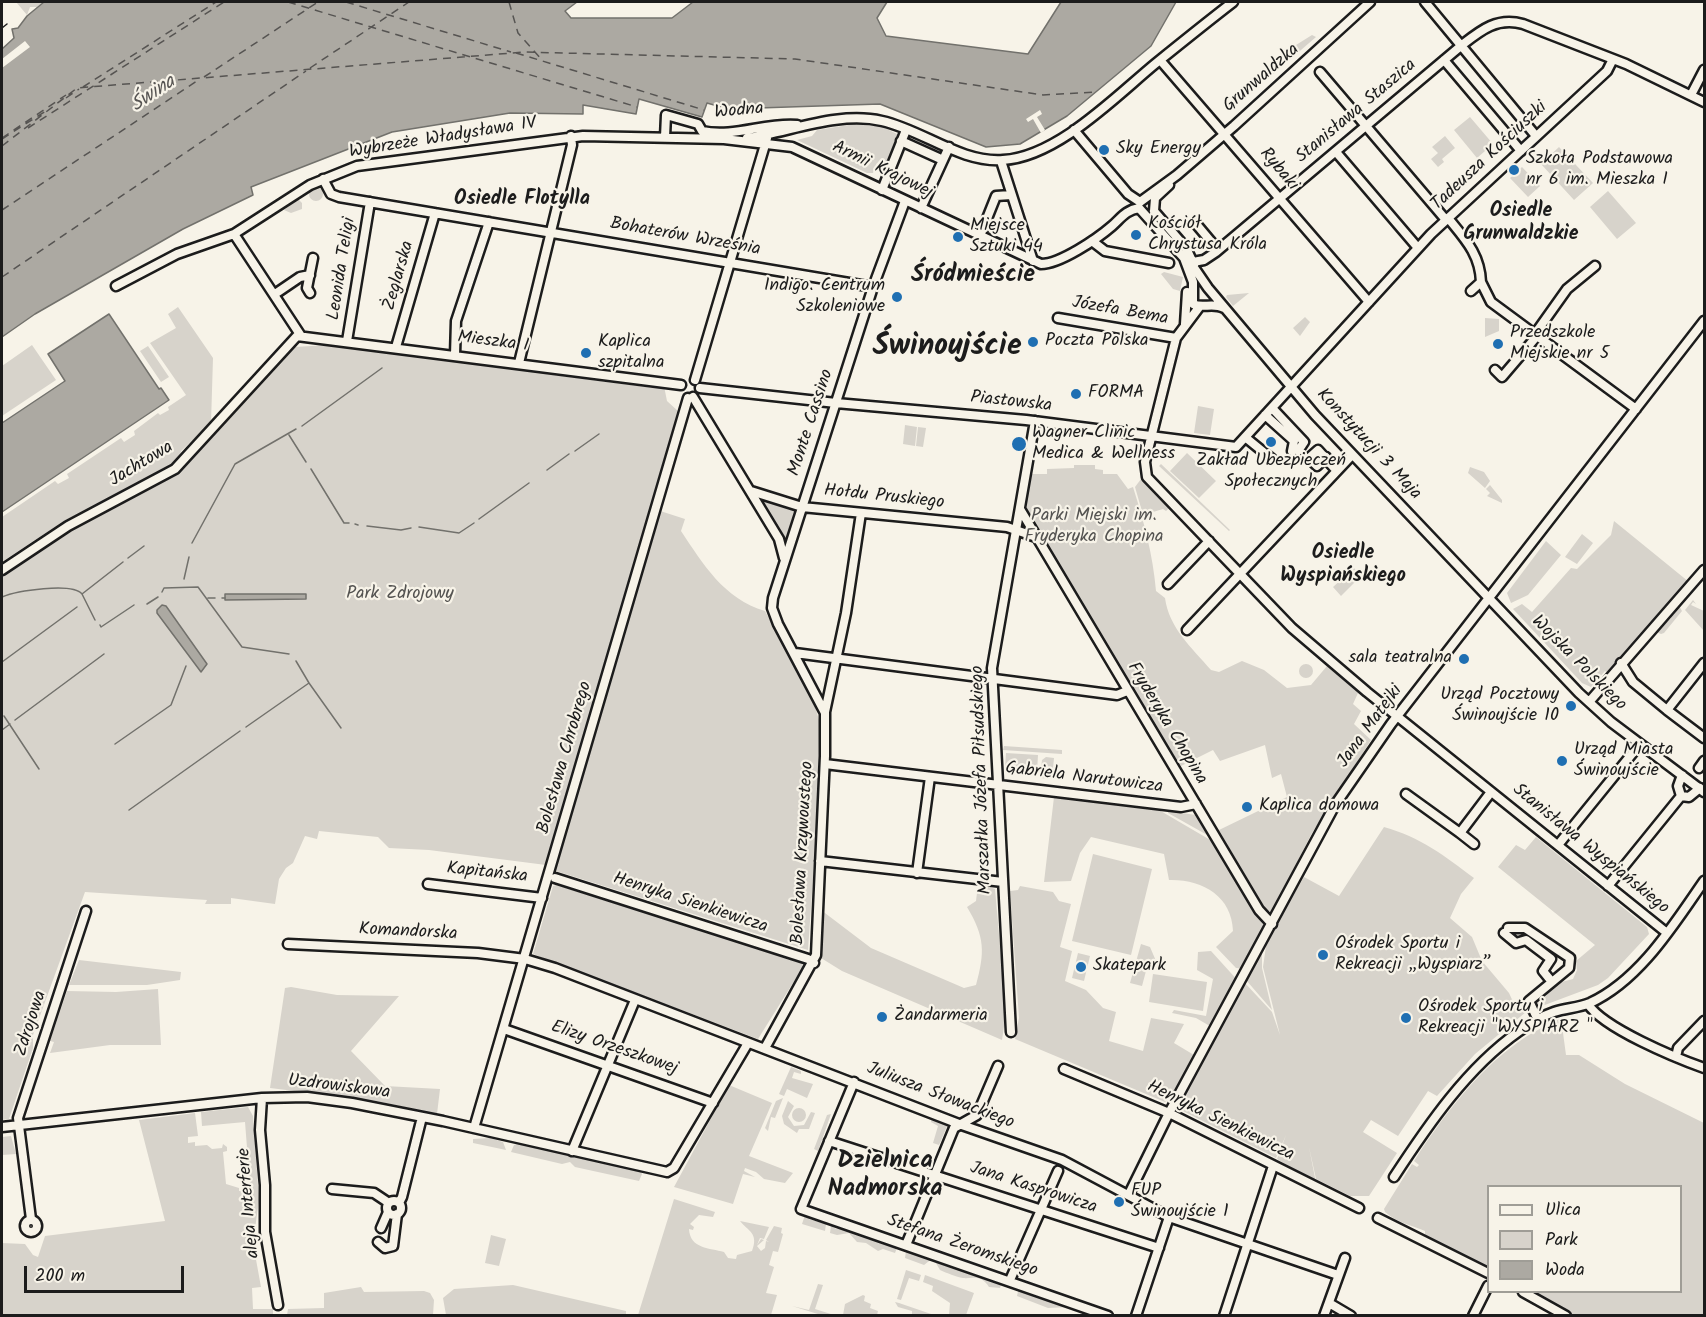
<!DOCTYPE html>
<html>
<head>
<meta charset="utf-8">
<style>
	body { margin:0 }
	#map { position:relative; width:1706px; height:1317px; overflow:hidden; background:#f7f3e8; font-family:Kalam,sans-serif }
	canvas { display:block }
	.frame { position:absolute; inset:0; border:3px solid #1c1c1c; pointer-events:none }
	.legend { position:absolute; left:1487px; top:1185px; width:195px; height:108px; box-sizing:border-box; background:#f7f3e8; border:2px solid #9f9d96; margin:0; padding:8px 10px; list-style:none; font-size:18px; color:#1c1c1c }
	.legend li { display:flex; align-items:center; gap:12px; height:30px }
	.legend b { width:30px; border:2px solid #9f9d96 }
	.scale { position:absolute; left:24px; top:1266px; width:160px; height:27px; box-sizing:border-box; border:3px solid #1c1c1c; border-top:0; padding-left:8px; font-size:18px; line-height:21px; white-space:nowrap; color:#1c1c1c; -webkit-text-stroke:4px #f7f3e8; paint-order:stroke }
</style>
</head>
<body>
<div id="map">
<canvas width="1706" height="1317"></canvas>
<div class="frame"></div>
<ul class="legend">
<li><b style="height:8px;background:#f7f3e8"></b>Ulica</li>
<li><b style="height:16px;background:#d7d3cb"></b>Park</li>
<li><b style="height:16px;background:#aca9a2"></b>Woda</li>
</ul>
<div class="scale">200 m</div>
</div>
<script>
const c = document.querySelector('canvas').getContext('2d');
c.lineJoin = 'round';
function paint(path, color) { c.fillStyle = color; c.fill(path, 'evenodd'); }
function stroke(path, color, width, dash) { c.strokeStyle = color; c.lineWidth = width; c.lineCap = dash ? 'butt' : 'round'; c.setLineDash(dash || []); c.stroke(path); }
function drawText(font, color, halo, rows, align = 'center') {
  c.font = font + ' Kalam,sans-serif'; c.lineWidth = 4.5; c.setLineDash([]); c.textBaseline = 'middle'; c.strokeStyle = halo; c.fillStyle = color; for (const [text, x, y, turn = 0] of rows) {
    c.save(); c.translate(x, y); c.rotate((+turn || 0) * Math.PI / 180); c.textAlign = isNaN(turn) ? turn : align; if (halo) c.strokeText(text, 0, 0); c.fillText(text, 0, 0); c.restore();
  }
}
const green = new Path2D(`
	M16 2H43L37 7H30L27 15Z
	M1312 35 1316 37 1271 76 1266 74V69L1280 55Z
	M1470 117 1493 144 1477 158 1454 130Z
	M855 124 881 126 899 135 886 164 877 163 873 173H867L797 140 812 136 817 130Z
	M1445 136 1455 148 1442 159 1444 162 1438 167 1431 159 1438 153 1432 147Z
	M1559 147 1593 183 1574 200 1541 164Z
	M1522 167 1540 186 1528 197 1510 178Z
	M309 194a7 7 0 1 1 14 0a7 7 0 1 1-14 0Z
	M1608 191 1636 223 1617 239 1590 207Z
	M298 199 302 203V209L291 213 284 210Z
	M1164 272 1183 277 1180 291 1173 289 1161 274Z
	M1249 293 1233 306 1226 297 1227 295Z
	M178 307 213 358 211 423 181 451 178 464 62 522 2 562V517L55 481 58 484 69 478 67 474 121 438 124 442 135 435 134 431 158 413 160 415 169 410 168 407 186 395 150 343 176 328 168 314Z
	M1305 317 1310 322 1300 336 1293 328Z
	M1485 318 1499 319V331L1485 337Z
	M347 344 543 370 546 374 654 388 656 385 664 386 667 401 679 412 651 508 685 519 681 531C703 564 724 599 765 611L814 703 819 720 818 806 808 950 556 871 546 865 429 850 389 848 378 837 319 831 317 839 305 836 293 863 286 868 279 879 275 904 231 898V904H205L207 900 85 892 33 1035V1048L9 1119 2 1120V575L78 523 185 464 294 347Z
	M32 345 56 380 2 416V366Z
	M148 346 169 377 161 382 140 351Z
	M1198 406 1214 409 1210 435 1194 433Z
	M905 425 917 427 915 446 903 444Z
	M918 427 926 428 923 447 916 446Z
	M1187 453 1216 481 1199 498 1170 471Z
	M1161 464 1230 530 1229 531 1159 466Z
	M1074 465H1095V469L1103 470V474H1117L1128 489 1133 487C1144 522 1153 555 1156 591L1165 598C1169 628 1192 648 1211 670L1219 672 1242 661 1264 670 1287 688 1311 685 1327 666 1358 693 1353 704 1361 711 1354 724 1371 740 1312 833 1272 911H1265L1219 830 1287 797 1281 774 1272 778 1265 745 1220 761 1213 750 1181 766 1119 668 1025 509 1032 474H1047V469L1074 468Z
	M1470 467 1484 472 1490 481 1485 488 1468 473Z
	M1141 479 1169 508 1166 511 1163 509 1143 515 1135 487Z
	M1490 485 1502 500V503L1487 496 1490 493 1486 489Z
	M763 498 791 506 795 512 787 538 783 539 761 501Z
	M1614 521 1689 582 1608 673 1605 671 1591 687 1582 683 1513 609 1522 604 1532 612 1571 568 1577 569 1611 535Z
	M1582 534 1593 543 1577 564 1565 557Z
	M1546 541 1561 555 1528 595 1511 603 1507 593Z
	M1354 568 1361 576 1341 596 1333 587Z
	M1693 600 1696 604 1693 602 1691 605 1704 611V631L1685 610Z
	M1678 604 1682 611 1664 633 1661 634 1654 631 1658 632 1663 626 1661 623 1664 625 1671 618 1668 615 1672 616 1678 609 1676 606Z
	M1299 671a7 7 0 1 1 14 0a7 7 0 1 1-14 0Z
	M1004 746 1062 750V754L1003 750Z
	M1006 753 1038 755 1037 772 1005 769Z
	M1046 757 1054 758 1052 779 1040 778 1042 760Z
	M1054 797 1159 810 1212 841 1265 928 1247 969 1236 968 1216 947 1233 931C1232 896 1202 879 1169 880L1164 854 1091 837 1080 853 1071 881 1044 882Z
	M1168 811 1196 815 1209 836 1168 813Z
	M1384 827C1420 837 1445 856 1474 878L1461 894 1450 918 1472 937 1482 961 1509 993 1515 1006 1531 1004 1546 996 1550 985 1573 979 1577 970 1576 961 1595 945 1498 867 1516 845 1525 850 1536 837 1647 927 1649 934 1608 978 1598 985 1526 1012 1475 1054 1437 1096 1428 1091 1398 1136 1371 1120 1363 1132 1397 1153 1369 1196H1350L1316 1179 1309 1147 1316 1183 1277 1159 1286 1135 1276 1158 1179 1109 1215 1034 1244 982 1272 1012 1280 1035 1263 967 1267 939 1304 877 1339 896Z
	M1093 854 1152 869 1131 955 1072 941Z
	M556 885 801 962 803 967 758 1039 533 954 553 886Z
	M987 886 995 889 1006 1013 1002 1040 842 971 821 958V910L871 948 964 988 976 985C985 952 985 937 967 907L976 901 977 893Z
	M1020 886 1053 892 1059 901 1071 904 1060 947 1072 951 1065 981 1086 990 1103 1008 1116 1012 1109 1041 1143 1051 1151 1018 1184 1024 1174 1043 1194 1055 1173 1095 1165 1102 1015 1039 1019 1018 1010 891 1018 890Z
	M1141 944 1150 947 1156 961 1146 971 1142 986 1130 983Z
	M1262 949V968L1272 1010 1246 980Z
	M1211 951 1240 983 1215 1029 1196 1018 1172 1013 1174 1010 1206 1016 1213 979 1197 970 1198 952Z
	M1078 953 1090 956 1084 981 1072 978Z
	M79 960 181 972 180 980 147 985H69Z
	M1153 974 1207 982 1203 1011 1149 1002Z
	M291 987 337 995 399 996 351 1051 385 1086 440 1089 437 1114 376 1101 270 1088 285 988Z
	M158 989 161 1045H110L50 1053 54 1042 50 1041 67 991 116 992Z
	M1561 1018 1566 1055H1579L1625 1084 1704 1123V1315H1572L1527 1292H1680V1186H1488V1270L1425 1236V1231C1412 1225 1399 1224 1385 1212L1384 1209 1412 1164 1417 1167 1419 1165 1414 1161C1441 1119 1476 1072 1517 1043 1530 1033 1546 1026 1561 1018Z
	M791 1067 801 1071V1074L794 1072 792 1078 813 1084 807 1098 787 1089 784 1096 779 1094Z
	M729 1085 772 1103 749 1156 793 1173 785 1183 764 1179 756 1172 745 1168 744 1171 755 1177 743 1174 733 1204 674 1187Z
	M783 1098 775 1118 771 1117 768 1131 765 1128 776 1101Z
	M788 1101 794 1106 788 1117 794 1126 804 1125 811 1112 815 1113 809 1129H799L797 1133 784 1124 782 1116Z
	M248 1107 253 1116 259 1200 253 1243 261 1287 252 1288 253 1309H273V1315H2V1243L25 1244 33 1255 38 1257 45 1236 165 1221 139 1120 195 1113 198 1136 188 1137V1143L195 1142V1146L207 1145 212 1149 222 1148 223 1144 227 1147V1151L223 1152 226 1184 239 1188V1191H247V1187L250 1186 245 1122 202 1126 201 1112Z
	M792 1115a7 7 0 1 1 14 0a7 7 0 1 1-14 0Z
	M831 1114 818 1151 814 1149 827 1115Z
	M932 1118 948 1124 939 1145 933 1143 938 1126 931 1122Z
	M11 1136 16 1154 2 1155V1137Z
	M490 1138 503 1142 506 1150 473 1143V1139Z
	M524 1143 640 1170 642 1174 639 1181 575 1167 570 1162 562 1164 511 1152 514 1145Z
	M674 1199 715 1212 713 1217 699 1215 690 1224 694 1227 693 1230 689 1229C690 1249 710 1248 724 1252L728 1258 736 1259 737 1255 752 1251C759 1233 748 1231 740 1221L769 1227 764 1239 760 1238 757 1245 761 1239 764 1240 757 1246 761 1251 765 1248 766 1241 769 1242 766 1240 774 1226 782 1228 781 1233 783 1234 778 1252 773 1251 769 1265 774 1267 766 1293 777 1295 771 1315H638Z
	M805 1215H809V1219L826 1224 825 1231 802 1224Z
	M831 1226 836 1229 845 1227 898 1245 895 1253 883 1249 878 1251 866 1243 857 1242 849 1233 837 1235 830 1233Z
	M491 1235 506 1239 499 1266 485 1263Z
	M910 1249 1002 1281 1000 1288 989 1287C981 1274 971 1279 963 1278 956 1277 947 1273 940 1270L933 1258 924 1265 905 1258 906 1251Z
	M906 1270 921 1275 919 1281 909 1278 901 1300 897 1299Z
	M925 1275 974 1293 966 1315H949L950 1303 932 1291 933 1286 923 1282Z
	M818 1284 823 1285 815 1309 834 1315H821L792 1306 809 1310Z
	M513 1285 626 1311V1315H446L443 1298 454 1289Z
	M361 1287 364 1292 424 1291 430 1293 434 1300 433 1315H287L288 1309 324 1308V1293Z
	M1019 1287 1100 1315H1090L1070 1307 1048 1308 1017 1296Z
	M863 1295 865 1296 864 1301 871 1304 870 1308 878 1311 877 1315H843L845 1304Z
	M895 1302 899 1303 934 1315 912 1314V1311L898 1307Z`);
const water = new Path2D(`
	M44 2H577L565 11 571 18H672L693 2H887L877 18 886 36 1028 54 1061 2H1176L1151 46 1067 116 1020 144 986 147 880 104 728 109 707 103 702 117 639 99 636 114 583 105V114L510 113 392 132 251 187 253 195 183 229 35 314 2 337V49L14 38 12 29 18 28 27 16Z
	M109 314 159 389 161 388 169 400 2 512V423L65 381 48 354Z
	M225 594H306V599L225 600Z
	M162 605 166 606 207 664 201 672 157 613V610Z`);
const pier = new Path2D(`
	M25 41 30 47 2 68V59Z
	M1040 110 1042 114 1037 117 1045 130 1041 133 1033 119 1028 122 1026 119Z`);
const stream = new Path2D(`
	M302 426 382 368
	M289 435 306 462
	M575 451 599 434
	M311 469 344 523H349
	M547 470 569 454
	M479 519 529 483
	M355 524 358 525
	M367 526 401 530 411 528
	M419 527 459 533 474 523
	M192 543 235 464 296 429
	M128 558 144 546
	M184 579 189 557
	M162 592 164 588 198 587 242 647 289 654
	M2 597C16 591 72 582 82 594
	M208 598H215
	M222 598H225
	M147 604 158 597
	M95 620 82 594 123 562
	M100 625 101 627 134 605
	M2 662 77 607
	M309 683 341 728
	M4 716 39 769
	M15 720 104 654
	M246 727 309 683 296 661
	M2 730 10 724
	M115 744 171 705 186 666
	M129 810 240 731`);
const ferry = new Path2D(`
	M288 2 637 107
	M346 2 511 52
	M509 2 518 33 543 61
	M516 53 704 110
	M310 68 409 2
	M204 77 318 2
	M83 87 216 2
	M66 98 79 89
	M28 128 224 2
	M2 138 66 95
	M2 139 46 111
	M2 146 77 88 524 52 795 59 1043 95 1095 92
	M2 210 200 79
	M2 277 306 71`);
const minor = new Path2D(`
	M1425 2 1536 136
	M1160 60 1369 302
	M1444 60 1521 151
	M1320 72 1446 220
	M1691 95 1704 70
	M1074 130 1128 194 1140 202
	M665 137 666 115 698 124 702 131C734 138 766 122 797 125
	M747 138C790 132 838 111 882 121 923 130 960 163 1003 160 1057 157 1115 97 1155 64 1181 43 1207 22 1233 2
	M901 141 943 160
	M1336 152 1418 248
	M1001 161 1033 261
	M323 179 331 194 339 197 873 287
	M882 190 906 130
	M1140 202 1177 175 1234 126 1370 2
	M921 208 949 147
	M1139 208 1184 258 1193 282V304C1202 309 1213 302 1224 308
	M1154 211 1186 248 1194 265
	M1154 211 1155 198 1169 185
	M1448 218C1465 239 1480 254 1481 282
	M1197 225 1218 250
	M234 234 301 336
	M980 236 996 196 1011 195
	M1092 241 1105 251 1169 263
	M1193 262 1204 260 1216 252 1462 45C1481 30 1497 17 1523 24L1626 64 1704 102
	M1195 269 1208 288 1315 415 1579 693 1611 722 1704 792
	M116 286 177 254 234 234 310 185 357 166 583 136 724 139 792 147 1041 264C1060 264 1097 239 1112 226 1121 218 1126 210 1139 208
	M1471 291 1481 282 1491 302 1636 409
	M310 293 307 288 313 258
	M275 294 300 277 310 275
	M1200 306 1176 338 1145 462 1147 477 1292 628 1367 692 1667 933
	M1058 318 1176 338
	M1185 324 1187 292
	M1535 334 1567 289 1595 266
	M347 341 370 202
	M396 347 435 213
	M455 355 456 321 489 222
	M519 363 572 145 571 136
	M1495 370 1502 377 1537 336
	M695 380 767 138
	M700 388 836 403 1026 420 1236 447 1431 234 1607 71 1613 59
	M693 397 779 539 784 558
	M1272 408 1304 442 1298 451
	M1265 415 1294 441 1292 451
	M1245 437 1272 459
	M1326 457 1317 466 1309 458 1318 450 1337 471
	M751 491 802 507 1007 527 1036 537
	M1020 509 1259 910 1272 924
	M2 570 68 526 175 469 297 336 681 385
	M1168 584 1209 541
	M1187 630 1352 455
	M795 653 1117 695 1127 691
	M1621 663 1633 682 1667 710
	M1704 663 1667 710 1704 738
	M1589 702 1704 570
	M825 712 846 613 861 513
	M825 764 1181 807 1196 804
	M1699 768 1704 761
	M1406 794 1460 833 1491 792
	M1681 796 1678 786 1682 775
	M1681 796 1689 797 1700 788
	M1460 833 1474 844
	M1558 845 1640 744
	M820 861 1003 882
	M917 873 930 777
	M555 878 808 959 814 963
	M428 884 542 898
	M1608 886 1681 796
	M1508 928H1525L1570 958 1569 968 1529 1001 1538 1020
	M1504 933 1516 943 1526 940 1551 959 1543 971 1552 982
	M288 944 478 953 525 959 555 968 959 1124 1062 1160 1169 1217 1338 1275
	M1588 1004C1603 1028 1676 1058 1704 1068
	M504 1029 713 1103
	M1011 1032 992 668 1035 421
	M765 1048 816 955 825 756V713L778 624 772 608 773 598 873 287 905 201
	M1676 1057 1678 1048 1704 1021
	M1064 1069 1169 1113 1359 1208
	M854 1082 801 1209 1108 1316
	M262 1098 260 1130 265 1185V1232L278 1305
	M2 1127 262 1098 307 1097 352 1103 443 1121 667 1172 674 1168 748 1043
	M474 1128 688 398
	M829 1141 1159 1248
	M572 1151 635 1000
	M1394 1177C1428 1125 1467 1068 1518 1032 1529 1024 1542 1016 1554 1012 1566 1008 1578 1008 1590 1003 1640 980 1674 924 1704 881
	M332 1189 374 1193 389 1203
	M1129 1194 1169 1113 1335 805 1391 724 1704 321
	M387 1208a7 7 0 1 1 14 0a7 7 0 1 1-14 0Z
	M399 1203 402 1197 422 1117
	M1378 1218 1488 1273
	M31 1219 18 1118 86 911
	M25 1226a6 6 0 1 1 12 0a6 6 0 1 1-12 0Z
	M381 1228 388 1212
	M378 1242 385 1248 393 1246 397 1214
	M906 1245 954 1128 977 1115 998 1066
	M1010 1280 1058 1171
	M1523 1292 1566 1316
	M1329 1303 1351 1316
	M1136 1316 1169 1217
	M1224 1316 1273 1166
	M1324 1316 1345 1258
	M1473 1316 1488 1286`);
const rail = new Path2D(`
	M2 28 7 24`);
const markers = [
	[1104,150,6,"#1f6fb2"],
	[1514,170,6,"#1f6fb2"],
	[1136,235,6,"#1f6fb2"],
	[958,237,6,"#1f6fb2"],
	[897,297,6,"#1f6fb2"],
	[1033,342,6,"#1f6fb2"],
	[1498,344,6,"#1f6fb2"],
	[586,353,6,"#1f6fb2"],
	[1076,394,6,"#1f6fb2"],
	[1271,442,6,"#1f6fb2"],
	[1019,444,8,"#1f6fb2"],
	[1464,659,6,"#1f6fb2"],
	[1571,706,6,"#1f6fb2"],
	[1562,761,6,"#1f6fb2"],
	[1247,807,6,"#1f6fb2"],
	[1323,955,6,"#1f6fb2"],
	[1081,967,6,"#1f6fb2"],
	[882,1017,6,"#1f6fb2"],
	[1406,1018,6,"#1f6fb2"],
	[1119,1202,6,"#1f6fb2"]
];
const streetNames = [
	["Grunwaldzka",1262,79,-41],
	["Wodna",739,112,-5],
	["Stanisława Staszica",1357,112,-40],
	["Wybrzeże Władysława IV",443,139,-9],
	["Tadeusza Kościuszki",1490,157,-43],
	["Rybaki",1278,170,50],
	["Armii Krajowej",882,171,26],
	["Bohaterów Września",685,238,10],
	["Leonida Teligi",343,269,-81],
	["Żeglarska",400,276,-74],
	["Józefa Bema",1120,312,10],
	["Mieszka I",493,343,7],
	["Piastowska",1011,403,6],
	["Monte Cassino",812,423,-72],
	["Konstytucji 3 Maja",1368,445,47],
	["Jachtowa",142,465,-31],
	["Hołdu Pruskiego",884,498,6],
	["Wojska Polskiego",1578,664,45],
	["Fryderyka Chopina",1166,724,59],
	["Jana Matejki",1371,727,-54],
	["Bolesława Chrobrego",566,758,-74],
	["Gabriela Narutowicza",1084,779,7],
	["Marszałka Józefa Piłsudskiego",983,780,-92],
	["Stanisława Wyspiańskiego",1590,850,39],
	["Bolesława Krzywoustego",804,853,-87],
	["Kapitańska",487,874,6],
	["Henryka Sienkiewicza",690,904,18],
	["Komandorska",408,933,3],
	["Zdrojowa",32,1024,-72],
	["Elizy Orzeszkowej",614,1049,19],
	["Uzdrowiskowa",339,1088,7],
	["Juliusza Słowackiego",940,1097,21],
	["Henryka Sienkiewicza",1220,1122,26],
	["Jana Kasprowicza",1033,1189,18],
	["aleja Interferie",250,1203,-95],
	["Stefana Żeromskiego",962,1247,19]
];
const poiNames = [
	["Sky Energy",1116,150],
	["Szkoła Podstawowa",1526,160],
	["nr 6 im. Mieszka I",1526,181],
	["Kościół",1148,225],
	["Chrystusa Króla",1148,246],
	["Miejsce",970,227],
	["Sztuki 44",970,248],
	["Indigo. Centrum",885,287,"right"],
	["Szkoleniowe",885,308,"right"],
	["Przedszkole",1510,334],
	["Miejskie nr 5",1510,355],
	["Poczta Polska",1045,342],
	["Kaplica",598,343],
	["szpitalna",598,364],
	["FORMA",1088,394],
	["Wagner Clinic",1032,434],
	["Medica & Wellness",1032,455],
	["Zakład Ubezpieczeń",1271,462,"center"],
	["Społecznych",1271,483,"center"],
	["sala teatralna",1452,659,"right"],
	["Urząd Pocztowy",1559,696,"right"],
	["Świnoujście 10",1559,717,"right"],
	["Urząd Miasta",1574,751],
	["Świnoujście",1574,772],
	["Kaplica domowa",1259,807],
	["Ośrodek Sportu i",1335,945],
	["Rekreacji „Wyspiarz”",1335,966],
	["Skatepark",1093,967],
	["Ośrodek Sportu i",1418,1008],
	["Rekreacji \"WYSPIARZ \"",1418,1029],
	["Żandarmeria",894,1017],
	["FUP",1131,1192],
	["Świnoujście 1",1131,1213]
];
const parkNames = [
	["Parki Miejski im.",1094,517],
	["Fryderyka Chopina",1094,538],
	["Park Zdrojowy",400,595]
];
const waterNames = [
	["Świna",154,95,-34]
];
const neighbourhoodNames = [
	["Osiedle Flotylla",522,201],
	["Osiedle",1521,213],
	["Grunwaldzkie",1521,236],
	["Osiedle",1343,555],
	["Wyspiańskiego",1343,578]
];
const districtNames = [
	["Śródmieście",973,277],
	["Dzielnica",885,1163],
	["Nadmorska",885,1191]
];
const townNames = [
	["Świnoujście",947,349]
];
paint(green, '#d7d3cb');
paint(water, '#aca9a2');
stroke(water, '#72716c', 1.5);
paint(pier, '#f7f3e8');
stroke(stream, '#72716c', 1.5);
stroke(ferry, '#565452', 1.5, [8, 6]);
stroke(minor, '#1c1c1c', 13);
stroke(minor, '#f7f3e8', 8);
stroke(rail, '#1c1c1c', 1.5);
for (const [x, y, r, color] of markers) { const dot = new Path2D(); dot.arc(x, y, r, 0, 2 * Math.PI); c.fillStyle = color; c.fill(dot); stroke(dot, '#f7f3e8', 2); }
drawText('18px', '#1c1c1c', '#f7f3e8', streetNames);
drawText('18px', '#1c1c1c', '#f7f3e8', poiNames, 'left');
drawText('18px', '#545351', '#f7f3e8', parkNames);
drawText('italic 20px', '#565452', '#f7f3e8', waterNames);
drawText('bold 20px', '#1c1c1c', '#f7f3e8', neighbourhoodNames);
drawText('bold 24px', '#1c1c1c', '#f7f3e8', districtNames);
drawText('bold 30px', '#1c1c1c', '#f7f3e8', townNames);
</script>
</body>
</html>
